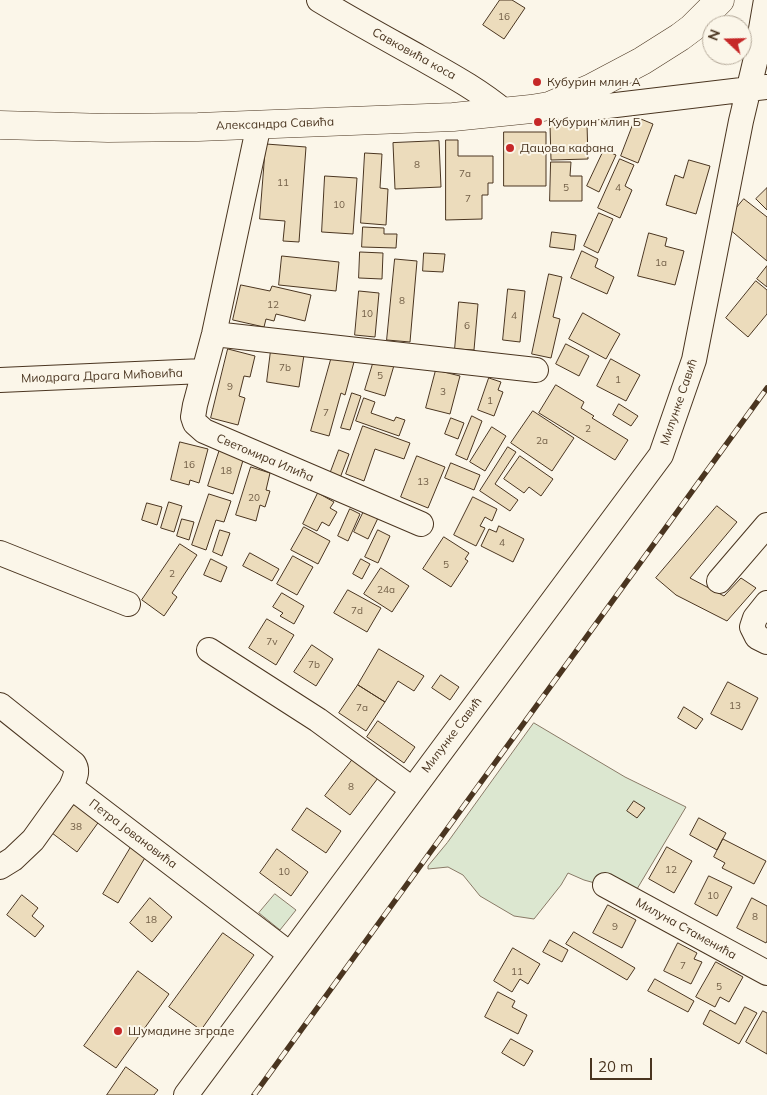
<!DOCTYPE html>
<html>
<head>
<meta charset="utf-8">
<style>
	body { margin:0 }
	#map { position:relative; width:767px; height:1095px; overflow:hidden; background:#fbf6e9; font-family:Mulish,sans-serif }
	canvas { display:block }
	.north { position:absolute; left:702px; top:15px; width:50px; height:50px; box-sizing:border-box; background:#fbf6e9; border:1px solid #b4a999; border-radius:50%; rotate:291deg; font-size:14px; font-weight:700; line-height:20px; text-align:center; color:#4a3520 }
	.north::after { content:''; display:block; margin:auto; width:18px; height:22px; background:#c62828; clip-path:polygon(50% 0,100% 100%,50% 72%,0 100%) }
	.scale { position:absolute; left:590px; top:1058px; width:62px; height:22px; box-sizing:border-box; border:2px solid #4a3520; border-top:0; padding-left:6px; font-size:15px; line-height:18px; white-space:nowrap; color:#4a3520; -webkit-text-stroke:4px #fbf6e9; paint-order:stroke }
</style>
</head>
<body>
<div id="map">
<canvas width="767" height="1095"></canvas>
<div class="north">N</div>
<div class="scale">20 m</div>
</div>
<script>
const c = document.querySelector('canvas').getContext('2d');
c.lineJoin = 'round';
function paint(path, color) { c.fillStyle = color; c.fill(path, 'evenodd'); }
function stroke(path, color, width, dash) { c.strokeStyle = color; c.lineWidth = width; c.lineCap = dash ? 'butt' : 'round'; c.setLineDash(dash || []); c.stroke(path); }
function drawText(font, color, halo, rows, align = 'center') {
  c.font = font + ' Mulish,sans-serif'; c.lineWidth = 4; c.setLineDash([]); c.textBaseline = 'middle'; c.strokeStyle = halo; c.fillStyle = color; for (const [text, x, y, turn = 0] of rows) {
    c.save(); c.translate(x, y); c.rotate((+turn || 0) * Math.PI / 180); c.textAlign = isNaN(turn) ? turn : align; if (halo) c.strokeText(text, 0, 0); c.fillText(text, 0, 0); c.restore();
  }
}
const green = new Path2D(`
	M534 723 625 777 686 807 634 894 584 880 568 873 561 885 534 919 514 916 480 896 463 875 448 867 428 869V866L447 843Z
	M275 894 296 910 280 930 259 913Z`);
const building = new Path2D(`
	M500 0H512L525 8 504 39 483 25Z
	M636 117 653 124 638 163 621 156Z
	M587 124 588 159 551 160 550 125Z
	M504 132H546V186H504Z
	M446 140H458V156H493V183H488V195H482V219L446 220Z
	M439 141 441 187 395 189 393 143Z
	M266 144 306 147 299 242 283 241 285 221 260 219Z
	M604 150 616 155 599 192 587 186Z
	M365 153 382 154 380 188 388 189 386 225 361 223Z
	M620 159 634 165 625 186 632 190 620 218 598 208Z
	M689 160 710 166 696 214 666 205 675 175 683 178Z
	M551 162H571L570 176H582V201H550Z
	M325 176 357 178 353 234 322 232Z
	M767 188V210L756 199Z
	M744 199 767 217V261L728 228 734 221 729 217Z
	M599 213 613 219 598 253 584 246Z
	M363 227 384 228V234H397L396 248 362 247Z
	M552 232 576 235 574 250 550 247Z
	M649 233 667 238 665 246 684 251 675 285 638 276Z
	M582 251 598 259 595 267 614 277 607 294 571 278Z
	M360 252 383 253 382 279 359 278Z
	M424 253 445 254 443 272 423 271Z
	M282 256 339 262 336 291 279 285Z
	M395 259 417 261 410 342 387 340Z
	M767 266V287L757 279Z
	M549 274 562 277 553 317 560 319 551 358 532 354Z
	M756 281 767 290V314L748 337 726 318Z
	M241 285 270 291 272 286 311 295 305 321 276 314 274 321 266 319 264 327 233 320Z
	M508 289 525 291 520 342 503 340Z
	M359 291 379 293 375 337 355 335Z
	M459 302 478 304 474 350 455 349Z
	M583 313 620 334 606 359 569 339Z
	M566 344 589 356 579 376 556 364Z
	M228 349 255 356 250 377 244 376 239 396 245 398 238 425 211 418Z
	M271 350 304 355 299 387 267 382Z
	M332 356 354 362 345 395 341 393 329 436 311 431Z
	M375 357 395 362 385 396 365 390Z
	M611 359 640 375 626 401 597 386Z
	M436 370 460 376 450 414 426 408Z
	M489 378 501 382 498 390 503 392 494 416 478 410Z
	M556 385 584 402 581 408 594 416 592 418 628 440 615 460 539 413Z
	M352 393 361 396 350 430 341 428Z
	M364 398 375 402 371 413 394 421 396 417 405 420 399 436 356 421Z
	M619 404 638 416 631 426 613 415Z
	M533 411 574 438 552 471 511 443Z
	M472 416 482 421 467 460 456 455Z
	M451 418 464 423 458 439 445 434Z
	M363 426 410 443 404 459 375 449 364 481 346 474Z
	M492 427 506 436 485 471 470 462Z
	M180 442 208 449 199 483 190 480 189 485 171 480Z
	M508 447 516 452 495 484 518 500 510 511 480 491Z
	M220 449 244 457 233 494 208 486Z
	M339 450 349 454 340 478 330 474Z
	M417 456 445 467 428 508 401 497Z
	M520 456 553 479 541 496 529 487 524 493 504 479Z
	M451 463 480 475 474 490 445 478Z
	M251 467 270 473 266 490 270 491 265 507 260 505 256 521 236 515Z
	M318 493 334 502 330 508 337 512 329 526 322 522 317 531 303 524Z
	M209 494 231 501 224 522 216 520 206 550 192 545Z
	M473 497 497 509 492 521 485 517 480 526 485 528 476 546 454 535Z
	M169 502 182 506 174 532 161 528Z
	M147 503 162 507 157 525 142 520Z
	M717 506 737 522 690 578 724 596 741 578 756 588 727 621 676 595 656 578Z
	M350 509 360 514 348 541 338 536Z
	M364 511 378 518 368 539 354 532Z
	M182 519 194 522 189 540 177 536Z
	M499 526 524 539 513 562 481 546 489 529 496 532Z
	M304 527 330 541 318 564 291 550Z
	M220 530 230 533 222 556 213 552Z
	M378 530 390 536 378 563 365 557Z
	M444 537 469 553 465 559 468 561 451 587 423 569Z
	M180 544 197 555 172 593 177 597 164 616 142 600Z
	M250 553 279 569 272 581 243 566Z
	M293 556 313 567 297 595 277 584Z
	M211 559 227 567 221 582 204 575Z
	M361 559 370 564 362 579 353 574Z
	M381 568 409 586 392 612 364 594Z
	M348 590 381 608 367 632 334 613Z
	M282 593 304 606 294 624 280 616 283 613 273 607Z
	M267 619 294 635 276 665 249 648Z
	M312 645 333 659 316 686 294 672Z
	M379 649 424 676 414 691 398 681 385 702 358 685Z
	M441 675 459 687 450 700 432 688Z
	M728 682 758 698 742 730 711 714Z
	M358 685 385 702 366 731 339 713Z
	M684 707 703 719 696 729 678 718Z
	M378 721 415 747 404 763 367 737Z
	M353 759 378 778 350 815 325 796Z
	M634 801 645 808 637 818 627 811Z
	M76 802 100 820 77 852 52 833Z
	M307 808 341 831 326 853 292 830Z
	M699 818 726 833 717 850 690 835Z
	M723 839 766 861 754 884 722 868 725 863 714 857Z
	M131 847 146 856 118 903 103 894Z
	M667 847 692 861 674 893 649 879Z
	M277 849 308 872 291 896 260 873Z
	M709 876 732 887 717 916 695 904Z
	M22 895 38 908 32 916 44 926 35 937 7 915Z
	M150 898 172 917 152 942 130 923Z
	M752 898 767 906V941L766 943 737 928Z
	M608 905 636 920 622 948 593 933Z
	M574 932 635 968 627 980 566 944Z
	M223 933 254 955 201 1030 169 1007Z
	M550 940 568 950 562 962 543 952Z
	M678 943 697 953 694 959 702 962 691 984 664 971Z
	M513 948 540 964 528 984 520 979 512 992 494 981Z
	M716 962 743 977 729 1002 720 997 715 1007 696 997Z
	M138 971 169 994 116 1068 84 1046Z
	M655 979 694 1001 688 1012 648 991Z
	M498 992 515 1001 512 1007 527 1015 518 1034 485 1017Z
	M745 1007 757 1013 739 1044 703 1024 710 1010 735 1024Z
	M763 1011 767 1013V1054L746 1042Z
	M511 1039 533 1051 524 1066 502 1053Z
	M126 1067 158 1090 154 1095H107Z`);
const minor = new Path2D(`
	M319 0C352 20 385 38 419 57 449 74 479 90 505 112
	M549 106 571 108H591L767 87
	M259 124 214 334 195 405 193 417 195 423 204 431 421 524
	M214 334 536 370
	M0 380 203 371
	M0 553 128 604
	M719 581 767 525
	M767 603 755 618 752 627 757 637 767 642
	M209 650 318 720 412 789
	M0 705 74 764C79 772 74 779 71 787L290 954
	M0 867 13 859 33 840 71 787
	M605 885 767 973
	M186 1095 661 455 694 360 741 121 756 58 766 0`);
const major = new Path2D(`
	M0 125 108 128 198 127 453 117 531 109 549 106 591 88 642 61 680 37 692 28 720 0`);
const rail = new Path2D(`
	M254 1095 767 388`);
const markers = [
	[537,82,5,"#c62828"],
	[538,122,5,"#c62828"],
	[510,148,5,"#c62828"],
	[118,1031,5,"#c62828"]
];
const numberNames = [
	["16",504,17],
	["8",417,165],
	["7a",465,174],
	["11",283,183],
	["5",566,188],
	["4",618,188],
	["7",468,199],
	["10",339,205],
	["1a",661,263],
	["8",402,301],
	["12",273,305],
	["10",367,314],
	["4",514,316],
	["6",467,326],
	["7b",285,368],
	["5",380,376],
	["1",618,380],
	["9",230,387],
	["3",443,392],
	["1",490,401],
	["7",326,413],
	["2",588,429],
	["2a",542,441],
	["16",189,465],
	["18",226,471],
	["13",423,482],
	["20",254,498],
	["4",502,543],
	["5",446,565],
	["2",172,574],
	["24a",386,590],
	["7d",357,611],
	["7v",272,642],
	["7b",314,665],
	["13",735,706],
	["7a",362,708],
	["8",351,787],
	["38",76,827],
	["12",671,870],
	["10",284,872],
	["10",713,896],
	["8",755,917],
	["18",151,920],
	["9",615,927],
	["7",683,966],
	["11",517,972],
	["5",719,987]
];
const streetNames = [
	["Савковића коса",414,54,29],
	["Александра Савића",275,124,-2],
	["Миодрага Драга Мићовића",102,376,-2],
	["Милунке Савић",679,402,-71],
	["Светомира Илића",265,458,23],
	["Милунке Савић",452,735,-53],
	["Петра Јовановића",133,834,37],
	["Милуна Стаменића",686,929,29]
];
const poiNames = [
	["Кубурин млин А",547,82],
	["Кубурин млин Б",548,122],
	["Дацова кафана",520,148],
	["Шумадине зграде",128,1031]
];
paint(green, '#dce7d0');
stroke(green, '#887966', 1);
paint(building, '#ecdcbc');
stroke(building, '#4a3520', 1);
stroke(minor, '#4a3520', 26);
stroke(major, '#4a3520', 29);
stroke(minor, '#fbf6e9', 24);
stroke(major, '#fbf6e9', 28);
stroke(rail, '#4a3520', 5.5);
stroke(rail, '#fbf6e9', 4, [11]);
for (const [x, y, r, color] of markers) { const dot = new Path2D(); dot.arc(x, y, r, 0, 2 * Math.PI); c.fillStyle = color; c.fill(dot); stroke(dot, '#fbf6e9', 2); }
drawText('10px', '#725f47', null, numberNames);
drawText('12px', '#4a3520', '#fbf6e9', streetNames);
drawText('12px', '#4a3520', '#fbf6e9', poiNames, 'left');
</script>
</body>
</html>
